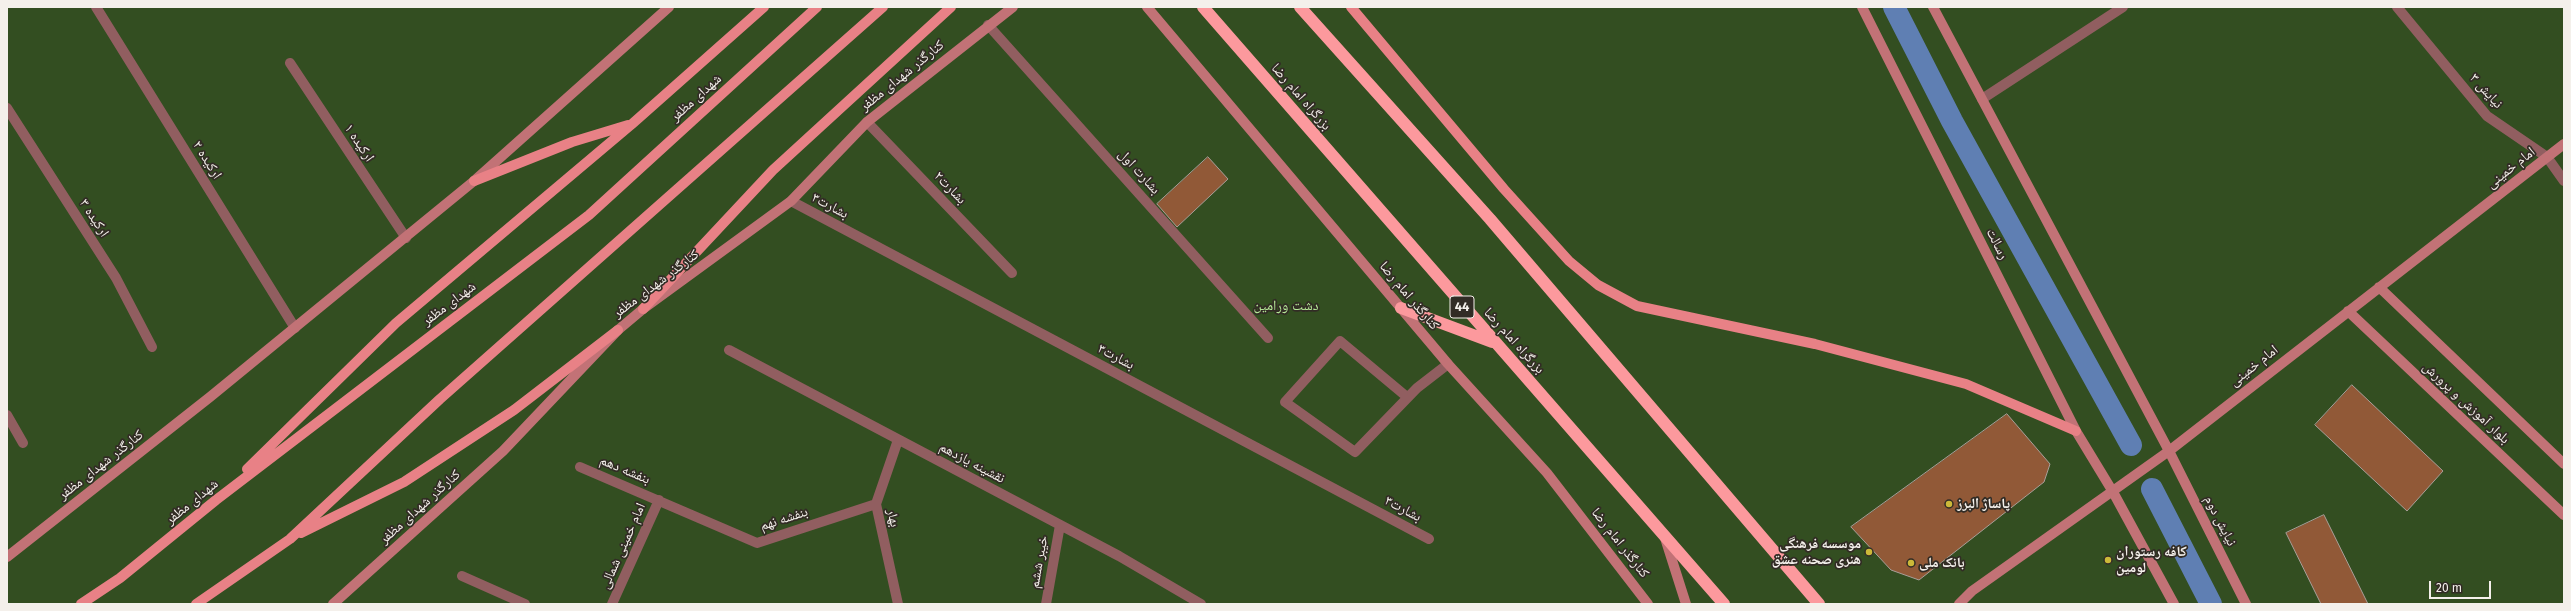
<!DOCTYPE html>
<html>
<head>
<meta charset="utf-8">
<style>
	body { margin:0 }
	#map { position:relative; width:2571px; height:611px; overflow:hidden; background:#3c362f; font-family:"Fira Sans",sans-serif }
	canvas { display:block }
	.frame { position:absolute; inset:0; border:8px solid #f4f0eb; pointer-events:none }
	.scale { position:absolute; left:2429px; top:581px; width:62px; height:18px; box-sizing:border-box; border:2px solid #f4f0eb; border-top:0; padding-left:5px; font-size:12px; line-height:14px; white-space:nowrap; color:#f4f0eb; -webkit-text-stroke:3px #322c25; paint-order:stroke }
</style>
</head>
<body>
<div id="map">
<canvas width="2571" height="611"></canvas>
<div class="frame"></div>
<div class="scale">20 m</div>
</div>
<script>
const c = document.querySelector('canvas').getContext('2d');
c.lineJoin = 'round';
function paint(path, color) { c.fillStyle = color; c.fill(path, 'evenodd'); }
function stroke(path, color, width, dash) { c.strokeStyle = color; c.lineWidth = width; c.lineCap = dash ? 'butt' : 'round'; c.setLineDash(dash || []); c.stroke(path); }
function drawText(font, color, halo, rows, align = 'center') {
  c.font = font + ' "Fira Sans","Noto Naskh Arabic",sans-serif'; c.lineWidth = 3.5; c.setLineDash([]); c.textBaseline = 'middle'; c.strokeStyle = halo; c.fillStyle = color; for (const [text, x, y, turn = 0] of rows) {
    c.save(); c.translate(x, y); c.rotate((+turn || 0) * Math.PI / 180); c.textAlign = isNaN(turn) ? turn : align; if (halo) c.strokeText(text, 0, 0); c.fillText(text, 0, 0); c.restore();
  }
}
const green = new Path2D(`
	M7 7H2564V604H7Z`);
const canal = new Path2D(`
	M1894 7 1952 121 2131 445
	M2152 489 2211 604`);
const building = new Path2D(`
	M1208 157 1228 179 1177 227 1157 204Z
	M2352 385 2443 471 2407 511 2315 425Z
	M2007 414 2050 464 2044 482 1919 580 1891 570 1851 527Z
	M2324 515 2368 604H2321L2286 533Z`);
const lane = new Path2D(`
	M1407 397 1340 341 1285 402 1355 452 1417 388 1448 364`);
const street = new Path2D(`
	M96 7 295 328
	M2397 7 2487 116 2547 157 2564 181
	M988 25 1268 338
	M290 63 406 238
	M1982 99 2123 7
	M7 108 116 278 152 347
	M867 122 1012 273
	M791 201 1429 539
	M729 350 1119 556 1201 604
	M7 415 23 443
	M898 440 876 504 898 604
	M580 467 757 543 876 504
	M462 576 525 604
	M612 604 659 500
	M1046 604 1060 525`);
const secondary = new Path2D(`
	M1147 7 1448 364 1547 473 1648 604
	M1862 7 2076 431 2113 492 2174 604
	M1933 7 2169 451 2246 604
	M2379 287 2564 464
	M2348 311 2564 515
	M1665 538 1686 604
	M7 557 210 397 474 181 669 7
	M333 604 503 451 618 330 643 309 791 201 867 122 1013 7
	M1959 604 1972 591 2169 451 2564 144`);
const primary = new Path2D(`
	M1351 7 1504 189 1569 261 1598 285 1637 306 1815 344 1966 384 2076 431
	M474 181 572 142 628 125
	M643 309 773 170 951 7
	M247 469 396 323 632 124 764 7
	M301 533 404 482 514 410 618 330
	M81 604 120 578 216 500 589 215 817 7
	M196 604 290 539 440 399 883 7`);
const highway = new Path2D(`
	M1203 7 1724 604
	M1300 7 1490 219 1819 604
	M1401 308 1492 342`);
const markers = [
	[1949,504,4,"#ccb939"],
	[1869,552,4,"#ccb939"],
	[2108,560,4,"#ccb939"],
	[1911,563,4,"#ccb939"]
];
const shields = [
	[1462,307,24]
];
const shieldNames = [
	["44",1462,307]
];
const streetNames = [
	["کنارگذر شهدای مظفر",902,76,-39],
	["نیایش ۳",2486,91,48],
	["بزرگراه امام رضا",1301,97,49],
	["شهدای مظفر",696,98,-42],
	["ارکیده ۱",359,143,56],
	["ارکیده ۲",207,160,58],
	["امام خمینی",2511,168,-38],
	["بشارت اول",1139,172,48],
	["بشارت۲",950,188,46],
	["بشارت۳",830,206,28],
	["ارکیده ۳",94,218,57],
	["رسالت",1997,244,63],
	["کنارگذر شهدای مظفر",656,284,-37],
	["کنارگذر امام رضا",1409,296,50],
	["شهدای مظفر",449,304,-37],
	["بزرگراه امام رضا",1514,341,48],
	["بشارت۳",1116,357,28],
	["امام خمینی",2254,366,-38],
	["بلوار آموزش و پرورش",2466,403,43],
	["نقشینه یازدهم",972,463,28],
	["کنارگذر شهدای مظفر",101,465,-38],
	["بنفشه دهم",625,470,23],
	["شهدای مظفر",192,502,-39],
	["کنارگذر شهدای مظفر",420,507,-42],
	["بشارت۳",1403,509,28],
	["بهار",893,518,77],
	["بنفشه نهم",784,519,-18],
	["نیایش دوم",2220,521,63],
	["کنارگذر امام رضا",1620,543,52],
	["امام خمینی شمالی",623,546,-66],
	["خیبر ششم",1039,562,-80]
];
const parkNames = [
	["دشت ورامین",1286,306]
];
const poiNames = [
	["پاساژ البرز",1957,504],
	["موسسه فرهنگی",1861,544,"right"],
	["هنری صحنه عشق",1861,560,"right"],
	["کافه رستوران",2116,552],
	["لومین",2116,568],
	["بانک ملی",1919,563]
];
paint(green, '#334e21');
stroke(canal, '#5f7fb3', 22);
paint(building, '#915937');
stroke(building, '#a89e98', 1);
stroke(lane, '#915e60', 10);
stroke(street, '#915e60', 10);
stroke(secondary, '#c27276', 10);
stroke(primary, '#e88186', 10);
stroke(highway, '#fc999d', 12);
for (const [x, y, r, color] of markers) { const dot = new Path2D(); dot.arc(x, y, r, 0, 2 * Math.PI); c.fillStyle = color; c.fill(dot); stroke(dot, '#322c25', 1.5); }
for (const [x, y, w] of shields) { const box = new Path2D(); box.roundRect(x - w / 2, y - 11, w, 22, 3); c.fillStyle = '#322c25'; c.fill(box); stroke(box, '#f4f0eb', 1); }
drawText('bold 13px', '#f4f0eb', null, shieldNames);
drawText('14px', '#f4f0eb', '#322c25', streetNames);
drawText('14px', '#b5e897', '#322c25', parkNames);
drawText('bold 14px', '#f4f0eb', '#322c25', poiNames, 'left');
</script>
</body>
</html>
